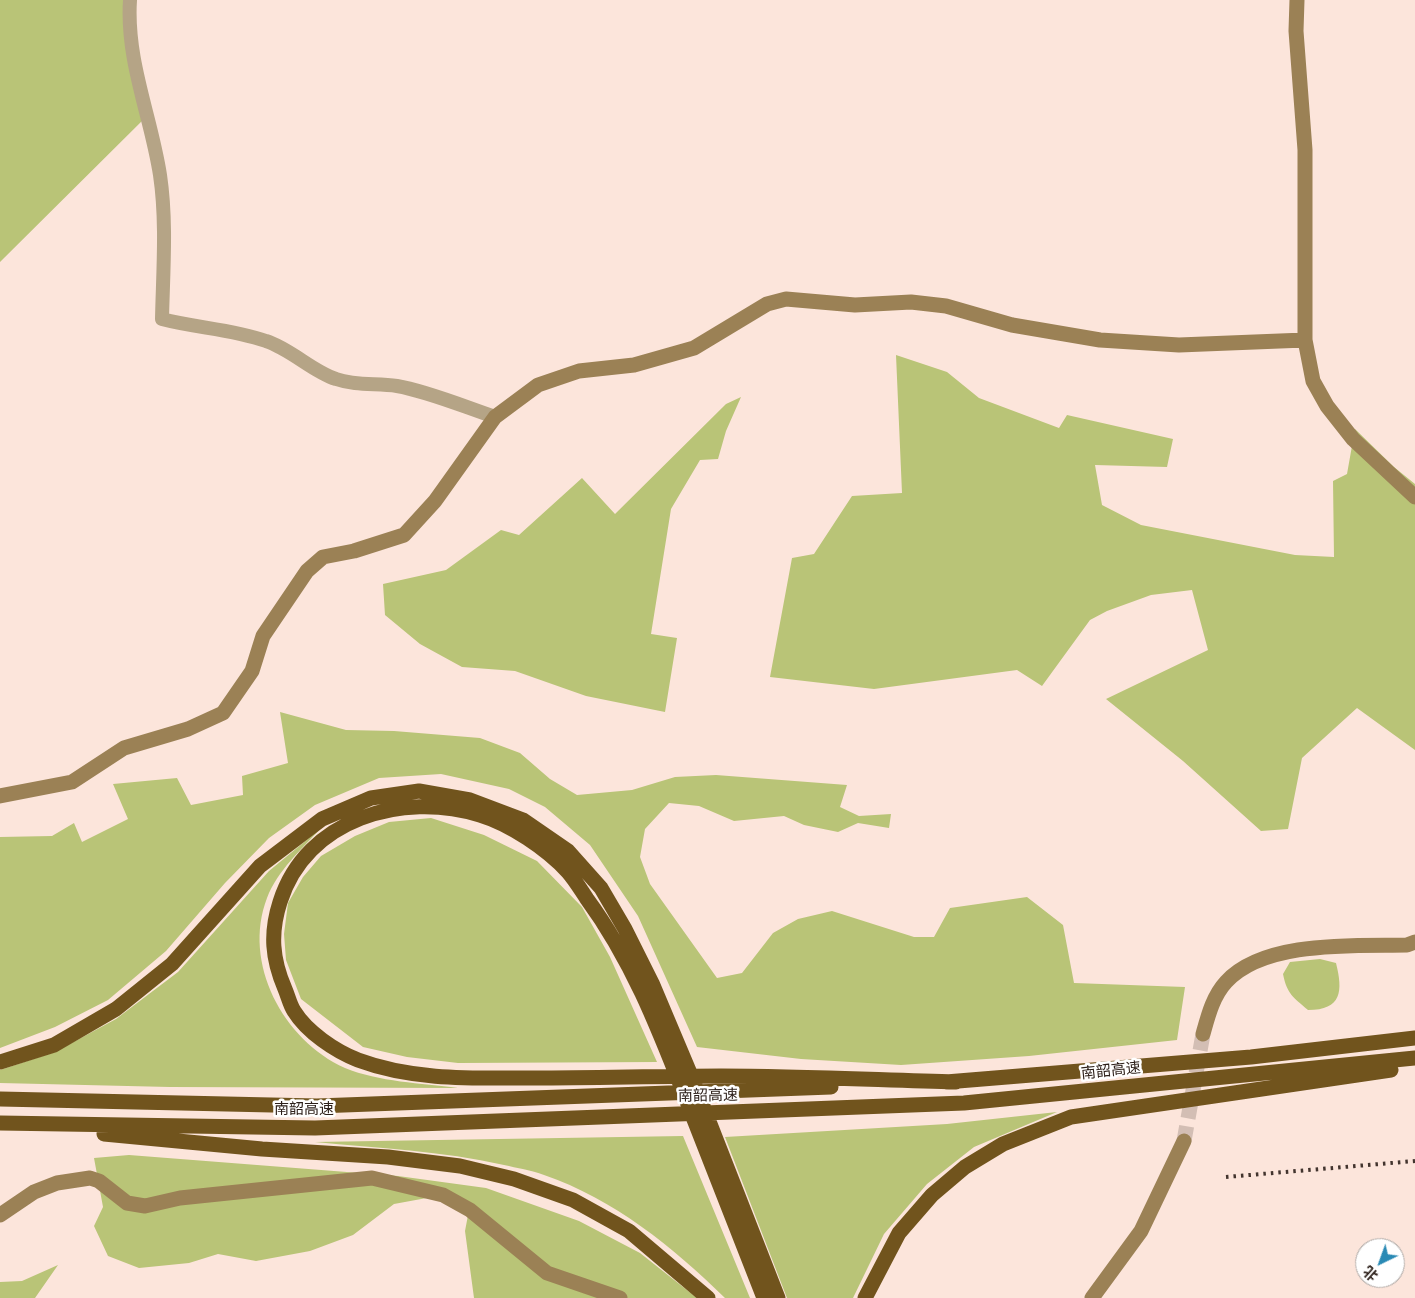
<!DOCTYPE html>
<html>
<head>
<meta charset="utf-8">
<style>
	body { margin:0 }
	#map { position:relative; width:1415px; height:1298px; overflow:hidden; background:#fce5db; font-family:"PT Sans Narrow","Noto Sans SC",sans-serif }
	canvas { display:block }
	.north { position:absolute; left:1355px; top:1238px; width:50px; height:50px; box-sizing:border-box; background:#fff; border:1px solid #aba6a3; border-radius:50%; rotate:222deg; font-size:14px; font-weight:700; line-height:20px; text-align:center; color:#2d201a }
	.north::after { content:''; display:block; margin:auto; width:18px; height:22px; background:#2a8ab5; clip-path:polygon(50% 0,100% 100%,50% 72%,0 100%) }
</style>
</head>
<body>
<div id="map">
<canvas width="1415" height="1298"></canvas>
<div class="north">北</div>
</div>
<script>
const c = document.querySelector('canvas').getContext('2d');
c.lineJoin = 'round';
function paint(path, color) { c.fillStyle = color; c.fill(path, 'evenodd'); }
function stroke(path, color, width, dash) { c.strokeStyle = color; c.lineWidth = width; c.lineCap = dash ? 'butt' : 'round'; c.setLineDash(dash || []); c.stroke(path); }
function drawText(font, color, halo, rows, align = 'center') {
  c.font = font + ' "PT Sans Narrow","Noto Sans SC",sans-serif'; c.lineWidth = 5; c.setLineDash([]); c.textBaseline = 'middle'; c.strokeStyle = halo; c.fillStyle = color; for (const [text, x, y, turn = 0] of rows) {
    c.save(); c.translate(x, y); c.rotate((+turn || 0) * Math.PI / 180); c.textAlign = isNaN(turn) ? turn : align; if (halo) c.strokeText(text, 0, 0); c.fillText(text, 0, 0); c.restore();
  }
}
const forest = new Path2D(`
	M0 0H130L147 116 0 262Z
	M896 355 947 372 979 398 1059 428 1067 415 1173 439 1167 467 1095 465 1102 505 1141 525 1295 555 1334 557 1333 481 1347 474 1355 429 1394 467 1415 484V750L1357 708 1302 758 1288 829 1261 831 1183 761 1106 699 1208 650 1192 590 1151 595 1107 611 1090 620 1042 686 1017 670 874 689 770 677 792 558 814 554 852 496 902 493Z
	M741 397 726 431 718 459 700 460 671 509 651 634 677 638 665 712 586 696 515 671 462 667 420 644 385 615 383 584 446 570 501 530 519 535 582 478 615 514 726 404Z
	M280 712 346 730 394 731 480 738 520 753 550 779 577 795 632 790 675 777 716 775 847 785 840 807 859 816 891 814 889 828 858 823 838 832 804 825 784 816 734 821 699 806 669 803 645 829 640 857 650 884 717 978 742 973 773 933 798 919 832 911 914 937H934L950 908 1027 897 1063 925 1074 983 1185 987 1177 1040 1029 1056 901 1065 801 1059 697 1047 638 916 590 845 545 807 509 789 441 774 379 778 315 805 269 838 225 883 166 951 108 1000 55 1027 0 1048V837L52 836 74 823 82 842 128 819 113 784 177 778 191 805 243 795 242 776 288 763Z
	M431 818 484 835 537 861 582 907 610 957 657 1062 458 1063 407 1057 363 1047 301 999 286 960 284 934 288 903 303 877 321 856 355 836 389 822Z
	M320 829C301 850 278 870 267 898 242 963 283 1040 345 1068 379 1082 421 1083 458 1088L170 1087 0 1083V1070L55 1052 116 1019 178 972 269 871Z
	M1320 959 1336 963C1343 991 1342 1010 1308 1010 1293 997 1287 994 1283 974L1290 962Z
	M1057 1112 974 1147 927 1184 884 1234 853 1298H787L725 1137 947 1124Z
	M683 1136 750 1298H725C673 1247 614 1199 544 1175 531 1170 517 1168 504 1165 442 1151 378 1148 315 1142Z
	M129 1155 398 1176 486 1188 579 1221 640 1253 697 1298H474L465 1231 469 1210 443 1195 394 1204 353 1235 310 1251 256 1261 218 1254 189 1263 139 1268 108 1256 94 1226 103 1207 94 1158Z
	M58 1265 35 1298H0V1282L22 1281Z`);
const secondaryTunnel = new Path2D(`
	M1184 1141 1203 1034`);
const street = new Path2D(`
	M130 0C126 61 151 116 160 175 167 222 163 272 162 319 196 328 232 329 266 341 291 349 313 372 336 379 356 386 376 383 397 386 427 391 465 407 495 417`);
const secondary = new Path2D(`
	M1297 0 1296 31 1305 150V340L1313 381 1327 406 1353 439 1415 497
	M0 796 72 782 124 748 188 729 223 713 252 671 263 636 307 571 323 557 354 551 404 535 435 501 495 417 538 385 579 371 634 365 694 348 767 304 786 299 855 305 911 302 946 306 1012 325 1100 340 1179 345 1305 340
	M1203 1034C1208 1016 1213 996 1226 982 1264 940 1355 946 1407 945L1415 942
	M0 1215 34 1192 57 1183 90 1178 99 1181 127 1203 145 1206 180 1198 372 1178 443 1195 470 1210 547 1273 620 1298
	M1092 1298 1141 1231 1184 1141`);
const highway = new Path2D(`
	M0 1062 54 1045 116 1009 172 964 260 866 322 819 371 798 419 791 470 800 523 820 568 851 601 888 625 929 652 983 695 1085
	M946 1082 1251 1057 1415 1038
	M0 1099 317 1106 831 1087
	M703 1106 778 1298
	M0 1123 315 1128 964 1103 1415 1058
	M104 1134 262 1149 388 1157 460 1166 514 1179 573 1200 629 1231 708 1298
	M764 1298C737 1230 711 1162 684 1094 657 1025 631 959 587 899 581 890 575 880 568 872 547 849 510 824 480 815 402 791 306 819 280 902 270 933 272 959 285 989 288 996 290 1005 294 1011 307 1032 335 1051 358 1060 414 1081 476 1078 534 1078 597 1078 659 1076 721 1076 799 1076 878 1080 956 1082
	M865 1298 899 1233 932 1195 965 1167 1003 1144 1071 1117 1391 1070`);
const rail = new Path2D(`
	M1226 1177 1415 1161`);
const streetNames = [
	["南韶高速",1111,1071,-6],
	["南韶高速",708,1096,-1],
	["南韶高速",304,1110]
];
paint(forest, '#b9c477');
stroke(secondaryTunnel, '#d3beb4', 15, [15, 8]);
stroke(street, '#b5a486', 14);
stroke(secondary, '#9b8155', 15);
stroke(highway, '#71541d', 15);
stroke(rail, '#42342e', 4, [2.5, 5]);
drawText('15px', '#2d201a', '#fff', streetNames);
</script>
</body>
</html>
